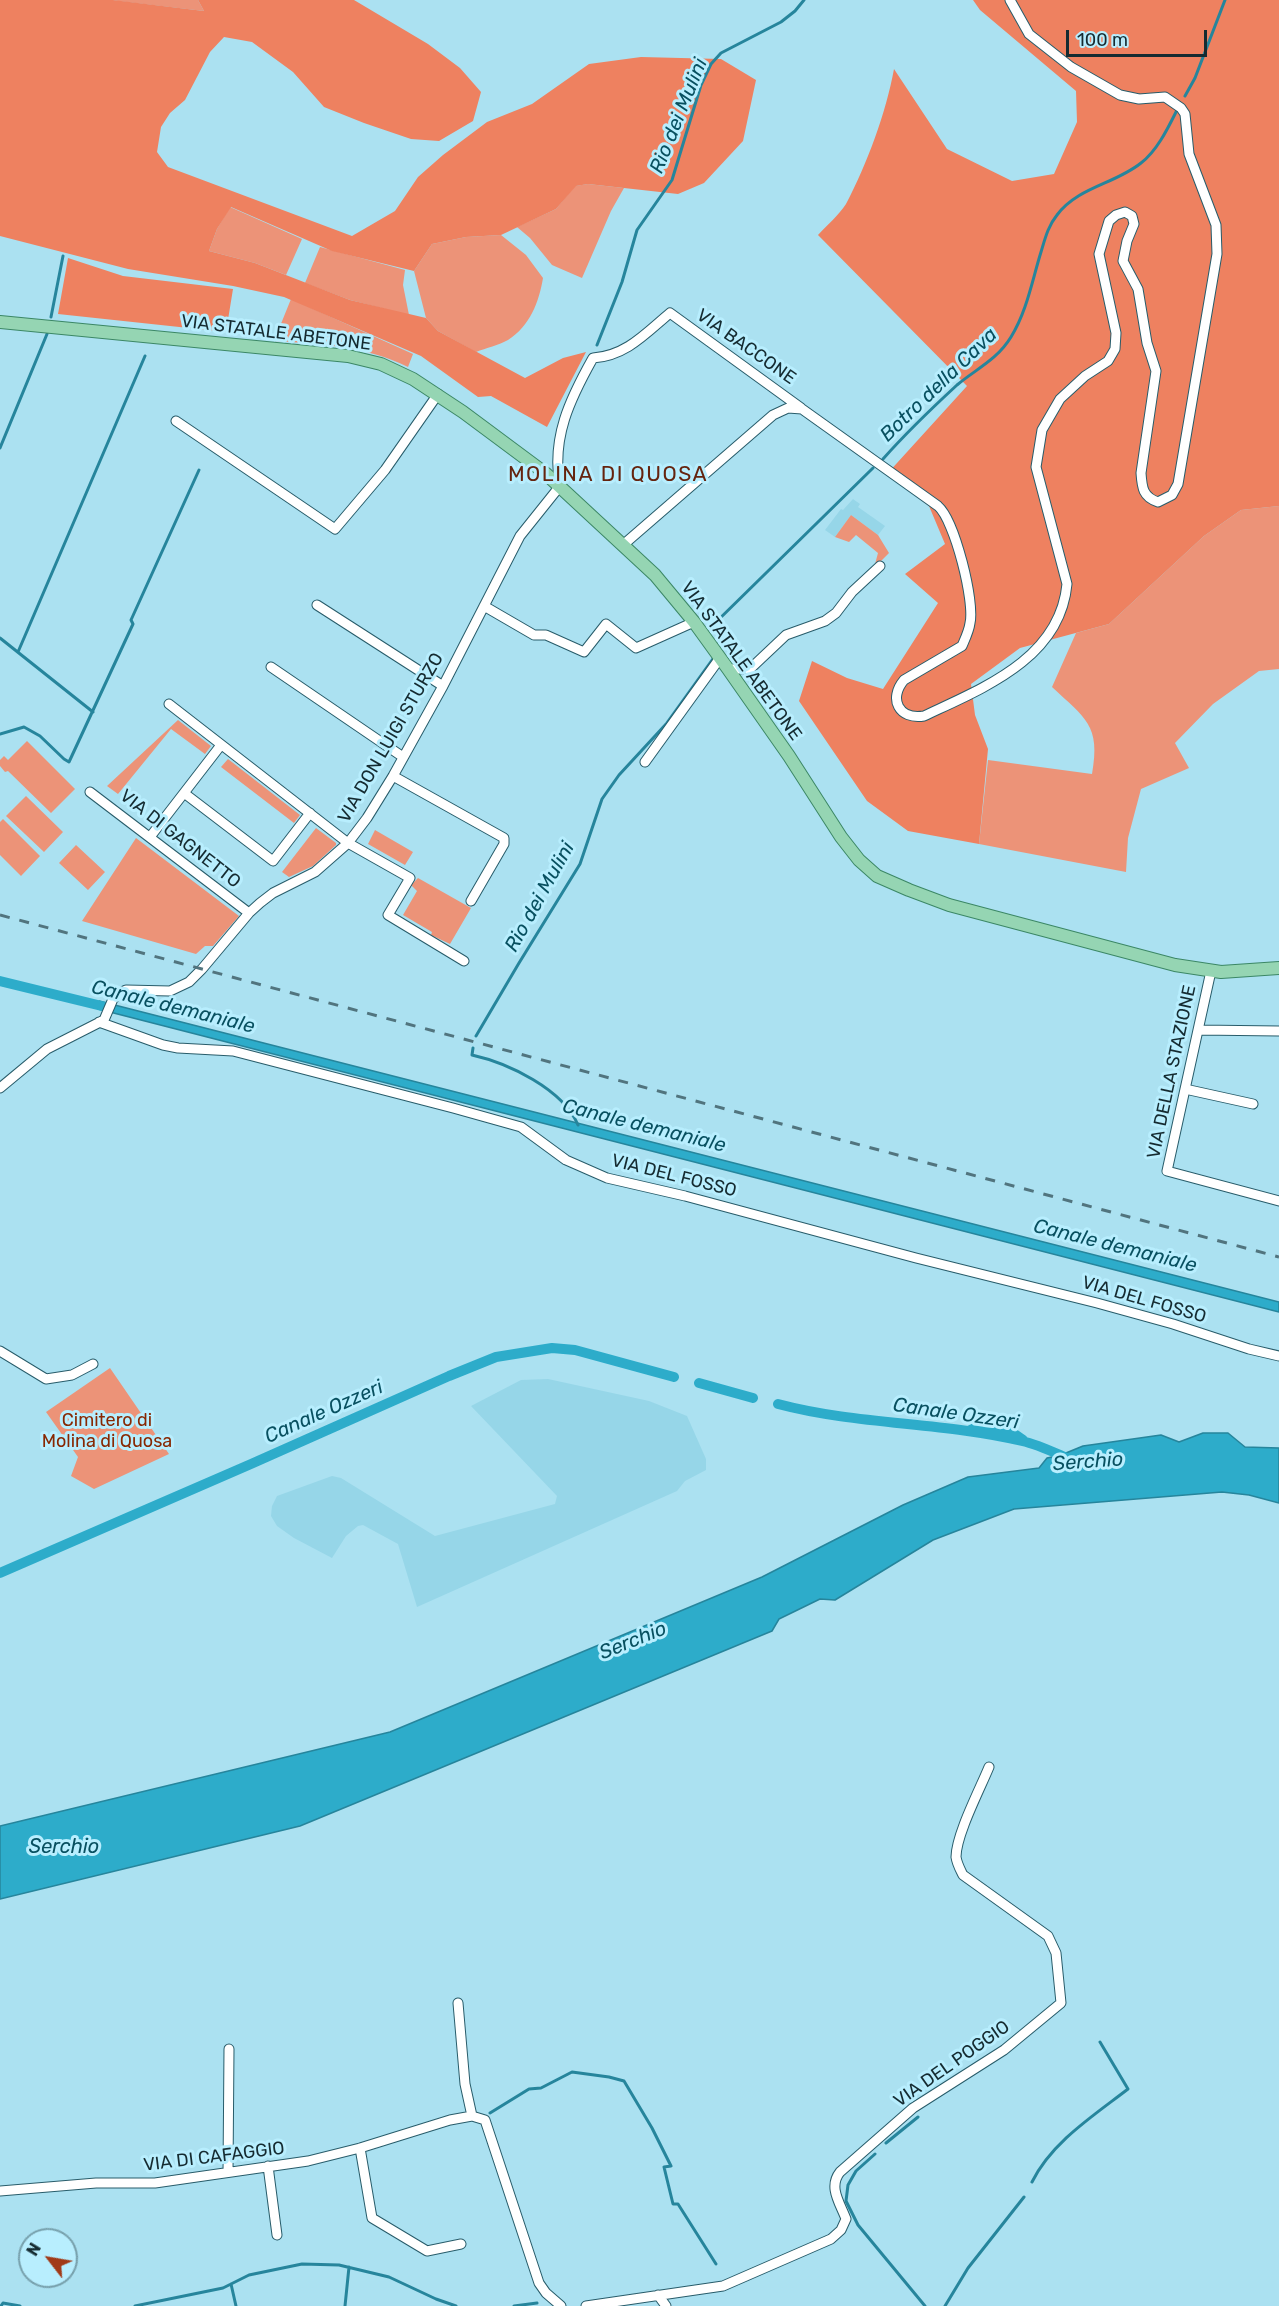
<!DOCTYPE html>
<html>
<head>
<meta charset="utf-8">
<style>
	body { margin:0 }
	#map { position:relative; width:1279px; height:2306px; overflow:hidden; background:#abe1f1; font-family:Rubik,sans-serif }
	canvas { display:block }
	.north { position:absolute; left:18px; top:2228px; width:60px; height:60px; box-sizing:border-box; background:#b8eefe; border:2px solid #77a0ac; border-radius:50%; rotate:301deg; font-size:16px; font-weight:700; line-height:24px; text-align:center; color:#152b31 }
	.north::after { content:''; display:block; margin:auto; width:21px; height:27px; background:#a13a18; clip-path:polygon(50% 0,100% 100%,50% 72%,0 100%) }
	.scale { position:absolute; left:1066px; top:30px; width:141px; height:27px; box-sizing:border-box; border:3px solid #152b31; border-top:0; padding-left:8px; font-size:18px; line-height:21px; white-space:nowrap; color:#152b31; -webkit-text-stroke:4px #b8eefe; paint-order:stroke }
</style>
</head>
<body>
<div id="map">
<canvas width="1279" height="2306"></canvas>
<div class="north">N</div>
<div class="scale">100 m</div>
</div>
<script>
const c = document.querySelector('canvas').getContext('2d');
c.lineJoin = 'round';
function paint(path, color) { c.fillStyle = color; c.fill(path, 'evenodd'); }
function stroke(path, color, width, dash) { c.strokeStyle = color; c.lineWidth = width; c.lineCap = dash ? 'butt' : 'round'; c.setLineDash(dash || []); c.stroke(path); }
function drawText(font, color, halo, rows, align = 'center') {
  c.font = font + ' Rubik,sans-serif'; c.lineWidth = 6; c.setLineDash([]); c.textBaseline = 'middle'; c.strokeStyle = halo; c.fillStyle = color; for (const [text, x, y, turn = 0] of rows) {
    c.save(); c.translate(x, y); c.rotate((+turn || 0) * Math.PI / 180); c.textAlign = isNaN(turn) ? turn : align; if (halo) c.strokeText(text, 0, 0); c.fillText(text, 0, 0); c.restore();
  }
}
const built = new Path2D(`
	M853 499 860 504 858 507 885 526 878 535 851 515 835 537 825 530 841 509 843 510Z
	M548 1379 649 1401 687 1416 706 1459V1470L685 1481 677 1491 417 1607 398 1544 363 1525 358 1526 346 1536 332 1558 294 1538 277 1526 271 1516 272 1506 277 1496 332 1476 341 1478 435 1536 555 1504 557 1496 471 1406 521 1380Z`);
const green = new Path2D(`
	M113 0H198L204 11 118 1Z
	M588 184 624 188 611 211 582 278 552 265 530 238 517 227 556 209 575 186Z
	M230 207 302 239 286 275 255 263 209 251 217 229Z
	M501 235 526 255 543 278C539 302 530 326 508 340 499 345 486 348 476 352L438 331 426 318 414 271 432 244 466 237Z
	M320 247 405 270 403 285 409 315 350 300 305 283Z
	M291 299 413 354 408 367C366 346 320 344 274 341Z
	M1279 506V669L1259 671 1213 704 1175 743 1189 768 1141 789 1128 838 1126 872 979 844 988 760 1092 774C1101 725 1085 718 1052 687L1076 633 1109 624 1204 536 1241 510Z
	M851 515 878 535 889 553 874 568 878 553 856 535 849 542 835 537Z
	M178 720 211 746 205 754 171 729 118 794 107 786Z
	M27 741 75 789 51 813 8 771 5 772 0 766V760L4 756 8 760Z
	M228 759 300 815 294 823 221 767Z
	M26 796 63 832 44 852 6 816Z
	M3 819 40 856 21 876 0 855V822Z
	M316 828 336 843V845L313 866 289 877 282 872Z
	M375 830 413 852 405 865 368 844Z
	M136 838 239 916 213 946H205L196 954 82 921Z
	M76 845 105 872 88 890 59 863Z
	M418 878 471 908 450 944 431 935 432 932 403 915 417 891 411 885Z
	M110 1368 169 1454 94 1489 71 1476 78 1457 46 1412Z`);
const forest = new Path2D(`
	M0 0H113L204 11 198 0H354L428 44 460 68 481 92 473 121 439 141 411 139 364 123 324 107 293 72 252 42 224 37 210 52 185 100 170 113 161 127 157 152 168 167 352 236 395 211 418 177 443 155 487 122 532 104 589 64 641 57 721 59 756 80 743 141 704 183 678 194 588 184 576 186 556 209 501 235 466 237 432 244 414 271 332 251 231 207 217 229 209 251 255 263 350 300 426 318 438 331 525 378 563 358 586 352 547 427 491 396 478 397 421 356 284 297 233 286 128 269 0 236Z
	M973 0H1279V506L1241 510 1204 536 1109 624 1020 648 971 684 975 715 988 749 979 844 908 831 867 801 799 701 812 661 847 678 883 689 938 603 905 574 945 544 929 506 887 474 967 386 818 235C827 225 839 215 846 204 867 164 886 113 894 69L947 149 1012 181 1054 174 1077 122 1076 91 980 10Z
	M68 258 123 276 233 289 226 332 58 314Z`);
const water = new Path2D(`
	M99 1001 1279 1302V1312L98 1009Z
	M1203 1433H1228L1245 1447 1279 1448V1503L1249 1495 1222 1492 1014 1509 933 1540 835 1600 820 1599 779 1619 772 1631 300 1826 0 1899V1826L390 1732 762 1577 903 1505 968 1477 1039 1468 1047 1458 1061 1455 1083 1446 1161 1435 1179 1442Z`);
const stream = new Path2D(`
	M1185 96 1195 78 1225 0
	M51 317 63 256
	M597 345 622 282 637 230 672 180 701 85 711 64 721 53 781 22 795 11 804 0
	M0 448 47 334
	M883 459C906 433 931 409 957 385 976 369 997 360 1011 337 1027 311 1032 281 1041 252 1045 239 1048 226 1057 215 1078 187 1115 184 1141 163 1157 151 1168 128 1177 110
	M710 628 873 468
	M0 638 93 712
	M18 652 145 356
	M0 734 24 727 40 736 64 759 69 762 133 624 131 620 199 470
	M476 1036 519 963 580 864 602 799 619 775 667 723 713 659
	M473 1048 472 1055C508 1063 563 1089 578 1125
	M490 2113 529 2089 541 2088 572 2072 609 2077 624 2081 652 2128 671 2166 664 2167 673 2204H678L716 2264
	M886 2143 918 2117
	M875 2154 856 2171 848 2185 846 2201 858 2225 925 2306
	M1032 2182C1052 2142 1093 2116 1128 2089L1100 2042
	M231 2284 236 2306
	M1 2306 3 2303 20 2306
	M135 2306 223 2288 249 2275 302 2264 339 2265 389 2277 436 2299 456 2306
	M345 2306 349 2267
	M514 2306 537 2303
	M945 2306 968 2268 1024 2197`);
const canal = new Path2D(`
	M0 981 110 1008
	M699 1383 753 1398
	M778 1404C857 1425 942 1422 1022 1441 1040 1445 1057 1454 1074 1461
	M969 1431C987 1419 1008 1428 1023 1440
	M0 1573 251 1464 449 1376 496 1357 552 1348 575 1350 674 1377`);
const minor = new Path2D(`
	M176 421 335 529 385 470 438 394
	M623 545 773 415 788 408 802 409 938 506C955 521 975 602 970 623 969 631 965 639 962 646L904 680C888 699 899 720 924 716 983 688 1060 659 1067 584L1036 467 1042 430 1060 399 1085 376 1108 361 1115 349 1116 333 1099 254 1109 221 1116 215 1125 212 1132 216 1134 224 1127 241 1123 261 1138 289 1147 343 1156 371 1141 473C1142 488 1143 497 1158 502L1172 495 1178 484 1217 254 1216 225 1189 154 1185 114 1181 108 1165 97 1139 99 1120 95 1071 67 1029 34 1010 0
	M317 605 443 686
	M484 606 534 635H546L584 652 606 624 636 648 694 622
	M271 667 403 757
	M728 669H750L786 635 825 621 836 613 852 592 880 566
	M169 704 348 843 410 878 388 915 464 961
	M645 762 720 658
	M393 776 504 838V844L471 901
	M90 792 249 913
	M184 793 273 861 310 813
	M150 837 221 745
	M1211 971 1167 1171 1279 1201
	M99 1022 163 1045 178 1048 233 1051 453 1108 521 1127 566 1160 607 1178 685 1196 916 1258 1097 1303 1173 1324 1249 1349 1279 1356
	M1199 1030 1279 1031
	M0 1088 47 1049 104 1020 113 999 118 994 126 990 170 991 189 982 202 969 249 913 260 903 273 893 315 872 348 843 367 818 393 776 443 686 520 536 560 486C551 438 570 399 593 358 626 356 646 333 670 313L801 408
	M1185 1089 1253 1104
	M0 1351 46 1379 72 1375 93 1364
	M458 2003 465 2084 472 2116
	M360 2148 372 2218 427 2251 461 2244
	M268 2166 277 2235
	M228 2172 229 2049
	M0 2191 96 2183H155L308 2161 360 2148 450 2120 472 2116 485 2120 539 2283 546 2293 561 2306
	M658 2295 666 2306
	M586 2306 723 2286 831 2239 841 2230 846 2219C840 2203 828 2187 840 2172L913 2108 1004 2050 1061 2003 1056 1953 1048 1936 963 1875C960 1869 957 1864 956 1857 956 1835 980 1789 989 1767`);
const major = new Path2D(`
	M0 322 348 356 381 364 413 379 463 412 545 473 655 575 694 622 728 669 789 756 841 837 859 860 877 876 909 890 949 905 1175 965 1221 972 1279 968`);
const rail = new Path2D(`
	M0 915 1279 1257`);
const streetNames = [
	["VIA STATALE ABETONE",276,333,7],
	["VIA BACCONE",746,347,35],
	["VIA STATALE ABETONE",741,661,54],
	["VIA DON LUIGI STURZO",391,738,-60],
	["VIA DI GAGNETTO",180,839,38],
	["VIA DELLA STAZIONE",1172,1072,-78],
	["VIA DEL FOSSO",674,1176,14],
	["VIA DEL FOSSO",1144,1300,16],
	["VIA DEL POGGIO",952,2064,-35],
	["VIA DI CAFAGGIO",214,2157,-7]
];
const parkNames = [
	["Cimitero di",107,1421],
	["Molina di Quosa",107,1442]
];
const waterNames = [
	["Rio dei Mulini",679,116,-68],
	["Botro della Cava",939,385,-44],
	["Rio dei Mulini",540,897,-61],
	["Canale demaniale",173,1007,14],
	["Canale demaniale",644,1126,14],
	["Canale demaniale",1115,1246,14],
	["Canale Ozzeri",324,1412,-24],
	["Canale Ozzeri",956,1414,8],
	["Serchio",1088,1462,-4],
	["Serchio",633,1641,-22],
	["Serchio",64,1847]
];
const quarterNames = [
	["MOLINA DI QUOSA",608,475]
];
paint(built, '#96d6e8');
paint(green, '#ec9378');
paint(forest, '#ee8160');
paint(water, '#2dacca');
stroke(water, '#26859c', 1.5);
stroke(stream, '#26859c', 3);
stroke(canal, '#2dacca', 10);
stroke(minor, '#285c6a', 11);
stroke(major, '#3b8765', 14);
stroke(minor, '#fff', 9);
stroke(major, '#95d5b3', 12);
stroke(rail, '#51747e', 3, [10, 10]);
drawText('18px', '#152b31', '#b8eefe', streetNames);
drawText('18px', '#882803', '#b8eefe', parkNames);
drawText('italic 20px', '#085060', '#b8eefe', waterNames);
c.letterSpacing = '1.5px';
drawText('21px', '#65240f', '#b8eefe', quarterNames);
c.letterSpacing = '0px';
</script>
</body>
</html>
